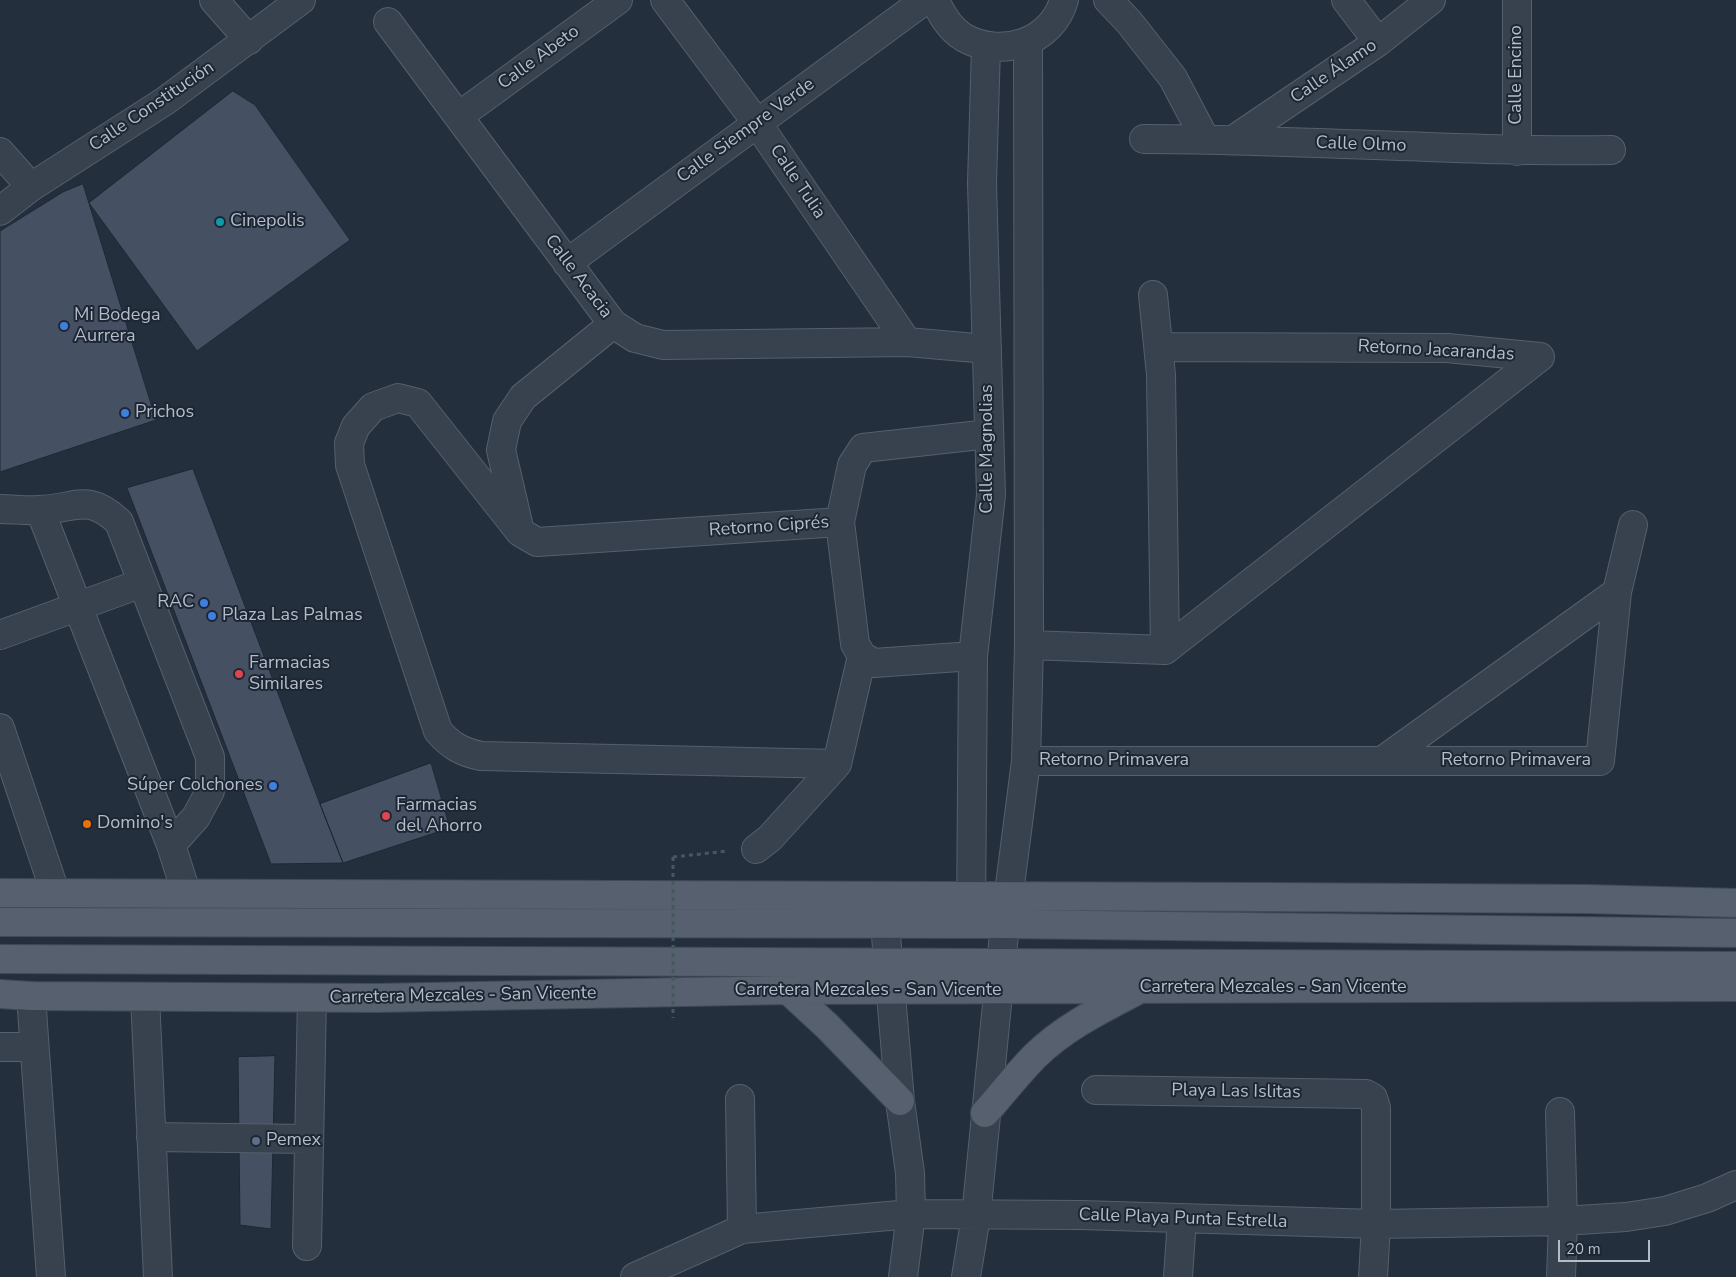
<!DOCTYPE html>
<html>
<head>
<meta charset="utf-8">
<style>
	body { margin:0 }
	#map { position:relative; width:1736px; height:1277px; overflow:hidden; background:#242f3e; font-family:"Nunito Sans",sans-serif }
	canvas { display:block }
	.scale { position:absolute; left:1558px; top:1240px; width:92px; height:22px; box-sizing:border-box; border:2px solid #b4bcc9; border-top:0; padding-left:6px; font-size:15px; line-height:18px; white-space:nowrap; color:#b4bcc9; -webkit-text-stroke:4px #1d2633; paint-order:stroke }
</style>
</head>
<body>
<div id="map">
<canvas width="1736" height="1277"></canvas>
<div class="scale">20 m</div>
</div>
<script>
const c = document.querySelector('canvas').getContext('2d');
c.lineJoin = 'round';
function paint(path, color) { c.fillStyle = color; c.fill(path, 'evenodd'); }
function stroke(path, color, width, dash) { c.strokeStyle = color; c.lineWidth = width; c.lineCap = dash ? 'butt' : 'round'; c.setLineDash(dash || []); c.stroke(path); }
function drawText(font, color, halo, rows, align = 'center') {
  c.font = font + ' "Nunito Sans",sans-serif'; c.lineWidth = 4; c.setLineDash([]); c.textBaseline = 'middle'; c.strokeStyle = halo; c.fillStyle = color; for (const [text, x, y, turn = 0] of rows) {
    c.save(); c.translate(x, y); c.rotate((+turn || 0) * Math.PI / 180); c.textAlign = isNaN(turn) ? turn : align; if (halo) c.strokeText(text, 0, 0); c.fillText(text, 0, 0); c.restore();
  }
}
const building = new Path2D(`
	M233 91 255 105 350 240 197 351 89 203Z
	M83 184 156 420 0 472V231L63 192Z
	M193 469 320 804 343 863 271 864 127 488Z
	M431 763 450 828 343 863 320 804Z
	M275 1056 271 1229 240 1225 238 1057Z`);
const path = new Path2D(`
	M673 857 728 851`);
const minor = new Path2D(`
	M214 0 249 40
	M665 0 757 123 907 342
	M935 0C941 14 949 28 963 37 1000 59 1052 43 1064 0
	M1108 0 1129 22 1173 78 1205 139
	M1346 0 1378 42
	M388 22 613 324 635 338 663 345 907 342 987 349
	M459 116 618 0
	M1144 139C1300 139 1455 152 1611 150
	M1233 140 1378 42 1431 0
	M1517 151V0
	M0 152 31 187
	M0 211 31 187 165 101 301 0
	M567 263 925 0
	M1153 295 1161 375 1165 650
	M1159 347 1447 348 1540 357
	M0 509C13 509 26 511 39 510 76 509 87 492 119 522L210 757V791L196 817 171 845
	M40 510 171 845 186 892
	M518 523 501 450 507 421 523 397 613 324
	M0 635 142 583
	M1029 645 1165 650 1540 357
	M973 656 874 663 862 656 855 644 840 522 852 465 863 448 989 434
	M0 728 55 892
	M1026 761H1600L1617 592 1633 525
	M1382 761 1617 592
	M837 764 481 756C462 752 451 746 438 731L350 465 349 443 356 426 373 407 398 398 418 403 520 532 537 542 840 522
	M756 849 770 838 837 764 862 656
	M971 921 973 656 991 495 982 183 986 46
	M885 924 900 1101 910 1173 911 1214 903 1277
	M31 996 51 1277
	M145 997 158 1277
	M0 1047H34
	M1096 1090 1366 1094 1373 1098 1376 1108V1224L1373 1277
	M740 1099 742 1229
	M1560 1112 1563 1221 1561 1277
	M151 1137 309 1139
	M307 1246 312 998
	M635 1277 742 1229 911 1214 1081 1215 1376 1224 1563 1221 1626 1217 1665 1211 1707 1198 1736 1185
	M966 1277 976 1216 1005 924 1026 761 1029 645 1028 42
	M1178 1277 1182 1219`);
const major = new Path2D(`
	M0 893 1265 897 1587 899 1736 903
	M0 922 1005 924 1736 933
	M0 959 1736 966
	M788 990 827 1026 900 1101
	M0 994 31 996 377 998 788 990 1736 987
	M985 1113C1002 1094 1018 1073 1036 1055 1065 1027 1100 1010 1136 991`);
const pathBridge = new Path2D(`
	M673 857V1018`);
const markers = [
	[220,222,5,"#0f9aa8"],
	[64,326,5,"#3f7fe0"],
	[125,413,5,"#3f7fe0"],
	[204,603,5,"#3f7fe0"],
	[212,616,5,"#3f7fe0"],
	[239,674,5,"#e0444e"],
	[273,786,5,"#3f7fe0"],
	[386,816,5,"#e0444e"],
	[87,824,5,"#e8710a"],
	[256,1141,5,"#5c6f8a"]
];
const streetNames = [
	["Calle Abeto",539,58,-36],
	["Calle Álamo",1334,72,-34],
	["Calle Encino",1517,75,-90],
	["Calle Constitución",152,107,-34],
	["Calle Siempre Verde",746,131,-36],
	["Calle Olmo",1361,145,2],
	["Calle Tulia",797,182,56],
	["Calle Acacia",578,277,53],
	["Retorno Jacarandas",1436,351,3],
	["Calle Magnolias",988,449,-90],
	["Retorno Ciprés",769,527,-4],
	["Retorno Primavera",1114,761],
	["Retorno Primavera",1516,761],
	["Carretera Mezcales - San Vicente",1273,988],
	["Carretera Mezcales - San Vicente",868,991],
	["Carretera Mezcales - San Vicente",463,996,-1],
	["Playa Las Islitas",1236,1092,1],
	["Calle Playa Punta Estrella",1183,1219,2]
];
const poiNames = [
	["Cinepolis",230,222],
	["Mi Bodega",74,316],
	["Aurrera",74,337],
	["Prichos",135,413],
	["RAC",194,603,"right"],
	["Plaza Las Palmas",222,616],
	["Farmacias",249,664],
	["Similares",249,685],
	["Súper Colchones",263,786,"right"],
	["Farmacias",396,806],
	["del Ahorro",396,827],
	["Domino's",97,824],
	["Pemex",266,1141]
];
paint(building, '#455162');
stroke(building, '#1f2835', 1);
stroke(minor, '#565f6c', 30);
stroke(major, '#414a57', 30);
stroke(path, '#44595c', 3, [4, 4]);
stroke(minor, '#38414e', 28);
stroke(major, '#56606e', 28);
stroke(pathBridge, '#44595c', 3, [4, 4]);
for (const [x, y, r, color] of markers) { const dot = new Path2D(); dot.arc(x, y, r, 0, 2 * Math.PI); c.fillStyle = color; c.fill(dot); stroke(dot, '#1d2633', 2); }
drawText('18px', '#b4bcc9', '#1d2633', streetNames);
drawText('18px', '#b4bcc9', '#1d2633', poiNames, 'left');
</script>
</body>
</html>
